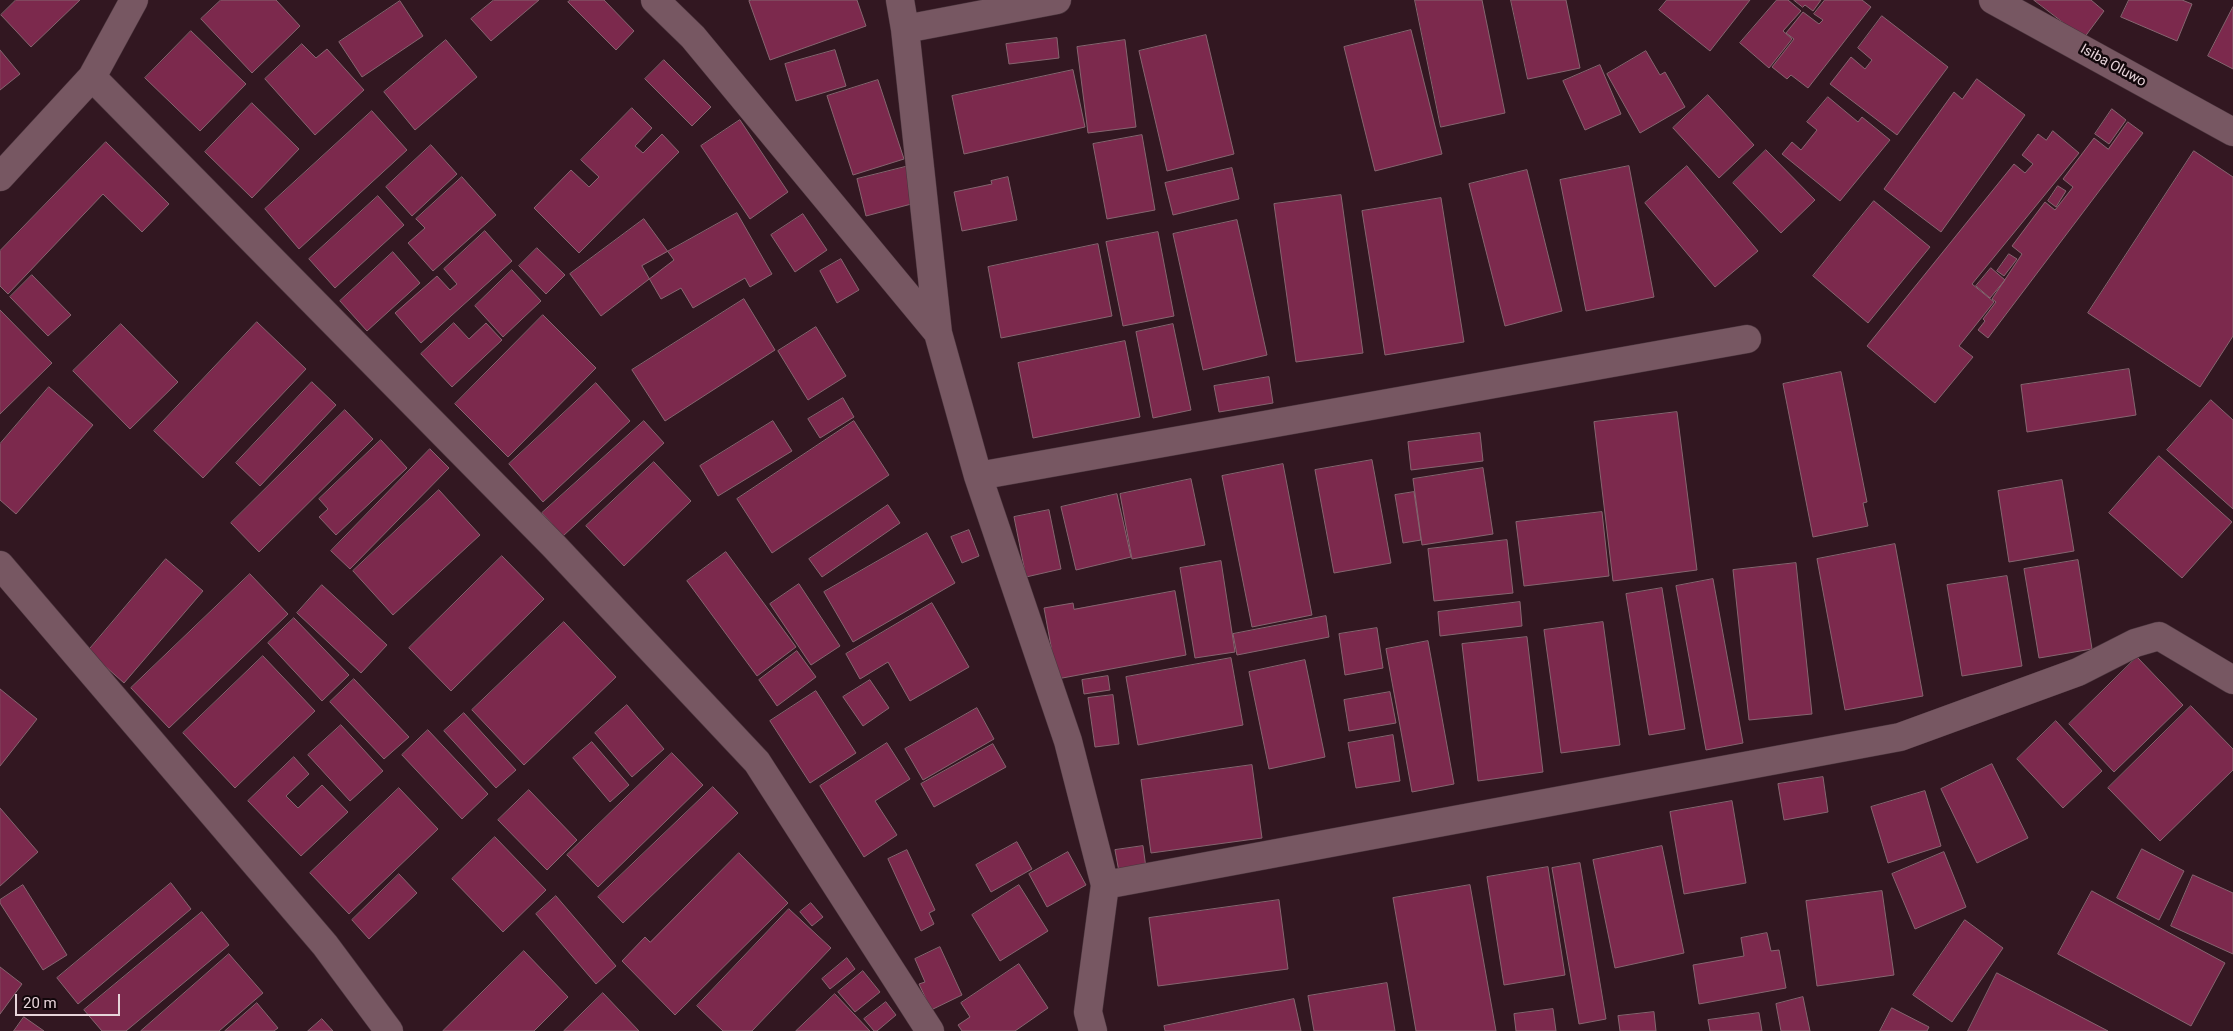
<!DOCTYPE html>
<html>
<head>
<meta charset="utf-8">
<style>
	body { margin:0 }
	#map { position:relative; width:2233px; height:1031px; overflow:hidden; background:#321721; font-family:Roboto,sans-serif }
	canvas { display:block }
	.scale { position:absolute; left:15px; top:994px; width:105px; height:22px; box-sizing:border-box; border:2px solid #e7d4da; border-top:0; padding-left:6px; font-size:15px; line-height:18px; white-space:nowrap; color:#e7d4da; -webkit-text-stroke:4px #12070b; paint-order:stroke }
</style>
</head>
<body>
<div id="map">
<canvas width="2233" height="1031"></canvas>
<div class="scale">20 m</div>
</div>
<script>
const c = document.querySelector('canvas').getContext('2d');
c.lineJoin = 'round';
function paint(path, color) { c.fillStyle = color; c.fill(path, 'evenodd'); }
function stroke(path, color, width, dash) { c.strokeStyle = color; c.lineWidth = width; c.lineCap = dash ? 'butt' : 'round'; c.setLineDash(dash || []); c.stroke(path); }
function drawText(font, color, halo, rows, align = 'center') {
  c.font = font + ' Roboto,sans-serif'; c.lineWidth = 5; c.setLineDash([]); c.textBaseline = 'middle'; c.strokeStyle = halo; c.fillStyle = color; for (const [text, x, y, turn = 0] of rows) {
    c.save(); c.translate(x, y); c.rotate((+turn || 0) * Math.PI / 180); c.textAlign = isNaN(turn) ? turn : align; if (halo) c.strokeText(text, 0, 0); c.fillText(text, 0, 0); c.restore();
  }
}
const building = new Path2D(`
	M16 0H80L31 47 1 15Z
	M221 0H276L300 26 252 73 201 19Z
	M494 0H539L491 41 471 19Z
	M571 0H604L634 31 616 50 568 2Z
	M752 0H857L866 26 770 60 749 1Z
	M1415 0H1482L1505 113 1441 127Z
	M1511 0H1566L1580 68 1528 79Z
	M1667 0H1750L1710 51 1659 10Z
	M1777 0H1788L1801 11 1783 31 1792 39 1769 68 1740 43Z
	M1794 0H1821L1813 11 1805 5 1803 7Z
	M1825 0H1862L1871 7 1808 88 1791 75 1787 79 1772 67 1794 39 1786 33 1803 12 1819 24 1823 20 1814 14Z
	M2034 0H2091L2104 11 2084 38Z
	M2129 0H2182L2192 4 2177 41 2121 17Z
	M400 1 423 36 362 77 339 42Z
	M2233 7V69L2208 56Z
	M1882 16 1948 67 1897 135 1830 84 1851 57 1865 69 1872 60 1858 48Z
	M1411 30 1442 154 1375 171 1344 47Z
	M191 31 246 84 200 131 145 78Z
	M1206 35 1234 154 1167 171 1139 51Z
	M1057 38 1059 58 1009 64 1006 44Z
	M446 40 477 77 415 130 384 92Z
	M1125 40 1136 127 1088 133 1077 47Z
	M302 44 316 58 327 49 364 90 315 135 265 79Z
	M0 50 20 74 0 90Z
	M835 50 846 86 796 101 785 64Z
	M1646 51 1660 75 1665 72 1685 107 1640 133 1607 74Z
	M664 60 711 107 692 126 645 79Z
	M1600 65 1621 114 1585 130 1563 81Z
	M1073 70 1085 127 964 154 952 96Z
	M1977 79 2025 115 1941 232 1884 189 1954 92 1962 99Z
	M878 80 904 159 853 175 827 96Z
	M1708 95 1754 145 1719 178 1673 128Z
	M1828 97 1858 122 1862 117 1890 140 1840 201 1782 154 1792 142 1801 150 1817 130 1807 122Z
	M252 103 299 149 252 198 205 152Z
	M632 108 652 128 635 146 643 153 662 134 679 152 579 253 534 208 571 170 589 187 599 177 581 160Z
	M2112 109 2126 120 2109 144 2095 134Z
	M372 111 407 150 299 249 265 209Z
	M740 120 788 192 750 219 701 146Z
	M2128 122 2143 133 1988 338 1978 330 1985 321 1983 319 1996 302 1992 299 2022 254 2012 246 2045 202 2055 210 2073 187 2063 179 2094 138 2108 149Z
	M2053 131 2079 153 1972 284 1994 302 1959 346 1973 357 1935 403 1867 346 2014 164 2025 173 2033 164 2022 155 2038 134 2046 140Z
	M1142 135 1155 210 1107 219 1093 144Z
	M106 142 169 204 142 232 103 194 8 294 0 286V251Z
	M431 145 457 174 412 216 386 187Z
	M1766 150 1815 200 1781 233 1733 183Z
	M2194 151 2233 177V336L2200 387 2088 313Z
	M909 166 919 202 866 216 857 179Z
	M1629 166 1654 297 1586 311 1560 180Z
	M1687 166 1758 251 1715 287 1645 203Z
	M1232 168 1239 199 1173 215 1165 183Z
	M1527 170 1562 311 1505 326 1469 184Z
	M462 177 496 215 433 271 408 243 425 228 416 219Z
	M1008 177 1017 220 962 231 954 192 992 184 991 181Z
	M2058 186 2066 191 2056 207 2048 201Z
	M1341 195 1363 353 1296 362 1274 204Z
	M378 196 404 225 335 288 309 259Z
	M1441 198 1464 342 1385 355 1362 211Z
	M1874 201 1930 247 1868 323 1813 276Z
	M737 213 772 274 750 287 745 278 693 308 681 288 661 299 642 266Z
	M803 214 827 250 795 272 771 235Z
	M644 219 674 260 601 316 570 274Z
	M1237 220 1267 355 1203 370 1173 234Z
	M485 231 512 261 421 343 395 313 437 276 450 290 457 284 444 269Z
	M1158 232 1174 316 1123 326 1106 242Z
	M1098 244 1112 316 1001 338 988 267Z
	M537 248 565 275 546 294 519 266Z
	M393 252 420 283 367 331 340 301Z
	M2009 254 2017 259 2004 276 1997 271Z
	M841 259 859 290 837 303 820 271Z
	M1991 268 2005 280 1990 298 1976 286Z
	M512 270 541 301 503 337 475 306Z
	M32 275 71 315 48 336 10 297Z
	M744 299 775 350 665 421 632 370Z
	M0 310 52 363 0 414Z
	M543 315 596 368 508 457 455 404Z
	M257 322 306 369 203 478 154 431Z
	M454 323 469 339 486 323 502 340 452 387 421 354Z
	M121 324 178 382 130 429 73 371Z
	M1173 324 1191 410 1153 418 1136 332Z
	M816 327 846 376 808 400 778 351Z
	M1125 341 1140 417 1033 438 1018 363Z
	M2129 369 2136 415 2027 432 2021 385Z
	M1841 372 1867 502 1863 503 1868 526 1813 537 1783 384Z
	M1269 377 1273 403 1219 412 1214 386Z
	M312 382 336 405 260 486 236 463Z
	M596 383 630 421 543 502 509 464Z
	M49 387 93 425 16 514 0 500V444Z
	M843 398 854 417 820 438 808 419Z
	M2211 400 2233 420V509L2167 450Z
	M345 410 373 439 259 552 231 523Z
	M1677 412 1697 570 1613 581 1594 422Z
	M644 421 664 443 563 536 542 513Z
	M773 421 792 451 718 496 700 466Z
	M854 421 889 475 772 553 737 499Z
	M1480 433 1483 461 1411 470 1408 442Z
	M381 440 407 468 336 535 319 517 328 509 319 499Z
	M430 449 449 468 350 569 331 551Z
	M2159 456 2232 522 2182 578 2109 513Z
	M1372 460 1391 563 1334 573 1315 470Z
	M654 462 691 501 624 566 586 526Z
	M1283 464 1312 615 1252 627 1222 476Z
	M1483 468 1493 534 1422 545 1413 479Z
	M1191 479 1205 545 1132 559 1120 494Z
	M2062 480 2074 551 2009 562 1998 491Z
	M439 490 480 535 393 615 353 571Z
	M1414 492 1421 540 1403 543 1395 495Z
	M1117 494 1131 557 1076 570 1061 507Z
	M888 505 900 523 822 577 809 559Z
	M1049 510 1061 569 1026 577 1014 517Z
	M1602 512 1609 576 1524 586 1516 522Z
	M969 530 979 556 962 563 951 537Z
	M927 533 955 583 853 642 824 592Z
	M1507 540 1513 593 1434 601 1428 549Z
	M1895 544 1923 696 1845 710 1817 559Z
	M726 552 796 647 757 676 687 581Z
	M502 556 544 599 451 691 409 648Z
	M166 559 203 591 124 683 88 651Z
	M2078 560 2092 649 2039 658 2024 569Z
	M1221 561 1235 652 1195 658 1180 568Z
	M1796 563 1812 714 1749 720 1733 570Z
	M250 574 288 614 169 728 131 688Z
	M2007 576 2022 666 1962 676 1947 585Z
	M1713 579 1743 743 1706 750 1676 586Z
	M799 584 840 646 811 665 770 604Z
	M322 585 387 645 361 673 297 613Z
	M1662 588 1685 729 1649 735 1626 594Z
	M1175 591 1186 655 1057 679 1044 608 1073 603 1074 609Z
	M1520 602 1522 626 1440 636 1438 612Z
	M932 603 969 667 910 701 888 662 860 679 846 654Z
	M1326 616 1329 637 1237 655 1233 634Z
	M294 618 349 675 322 701 268 643Z
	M564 622 616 677 524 765 472 710Z
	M1603 622 1620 745 1561 753 1544 630Z
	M1377 628 1383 668 1345 675 1339 634Z
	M1527 637 1543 772 1478 781 1462 644Z
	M1428 641 1454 784 1412 792 1386 649Z
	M797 651 816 677 777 706 759 680Z
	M263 656 315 711 235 788 183 733Z
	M2137 657 2183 705 2114 772 2069 724Z
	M1231 658 1243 725 1138 745 1126 677Z
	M1305 660 1325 757 1269 769 1249 672Z
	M1108 676 1110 690 1084 694 1082 680Z
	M354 679 409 737 384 759 330 702Z
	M870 680 889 708 863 726 843 697Z
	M0 689 37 719 0 766Z
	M816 691 856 753 810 783 770 721Z
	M1390 692 1396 723 1349 731 1344 700Z
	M1113 695 1119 744 1095 747 1088 698Z
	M627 705 664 749 632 777 595 733Z
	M2191 706 2233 749V770L2160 841 2108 788Z
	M977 708 994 739 923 780 905 749Z
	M464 713 516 770 496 788 444 731Z
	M2056 721 2102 771 2063 808 2017 759Z
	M341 725 383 771 350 801 308 755Z
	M428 730 488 794 462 819 402 755Z
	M1393 735 1400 781 1356 788 1348 743Z
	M592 742 629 785 610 802 573 758Z
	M887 743 910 779 875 801 897 835 864 857 820 786Z
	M993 744 1006 767 934 807 921 784Z
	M672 753 703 785 598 887 567 855Z
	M294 757 309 774 286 796 298 808 322 785 348 812 301 856 248 801Z
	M1992 764 2028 838 1977 863 1941 789Z
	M1252 765 1262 838 1151 853 1141 780Z
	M1823 777 1828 812 1784 820 1778 784Z
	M713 787 738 813 623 923 598 897Z
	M399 788 438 829 349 914 310 873Z
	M529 790 577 840 547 870 498 820Z
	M1925 791 1941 846 1888 863 1871 807Z
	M1732 801 1746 883 1684 894 1670 812Z
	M0 808 38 852 0 886Z
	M495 837 546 890 503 932 452 879Z
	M1017 842 1032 869 991 892 976 865Z
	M1143 846 1146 868 1119 872 1115 850Z
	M1662 846 1684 953 1615 968 1593 860Z
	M2142 849 2184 871 2159 920 2117 898Z
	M907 850 935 910 929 913 934 924 921 931 888 859Z
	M1068 852 1086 885 1047 907 1029 874Z
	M1944 852 1966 907 1915 929 1892 874Z
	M739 853 788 903 675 1015 622 961 645 937 650 942Z
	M1580 863 1606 1019 1579 1024 1552 868Z
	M1548 867 1565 975 1504 985 1487 877Z
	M399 874 417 893 369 939 352 920Z
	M2193 875 2233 893V954L2171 926Z
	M171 883 191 909 78 1004 57 978Z
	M23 885 67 955 43 970 0 903V900Z
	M1019 885 1048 931 1000 961 972 915Z
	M1470 885 1496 1031H1416L1393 898Z
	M1882 891 1894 975 1817 986 1806 901Z
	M2092 891 2225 963 2191 1026 2058 954Z
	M556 896 616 966 596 984 536 914Z
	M1279 900 1288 969 1158 986 1149 918Z
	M811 903 823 917 812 926 800 912Z
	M789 909 831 948 752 1031H723L697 1006Z
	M202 912 229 945 126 1031H102L84 1010Z
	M1965 920 2003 948 1952 1022 1913 995Z
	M1767 933 1771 951 1779 950 1786 988 1699 1004 1693 965 1744 956 1741 938Z
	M940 947 962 995 931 1010 919 984 925 982 915 959Z
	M524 951 568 997 534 1031H443Z
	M229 954 263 993 219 1031H141Z
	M847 958 855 969 830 989 822 979Z
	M1019 964 1048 1008 1015 1031H962L958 1025 970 1017 961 1003Z
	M0 967 22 984 0 1014Z
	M863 971 880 992 855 1012 838 992Z
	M1997 973 2108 1031H1968Z
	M1387 983 1395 1031H1314L1308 996Z
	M603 993 639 1031H564Z
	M835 994 870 1031H796Z
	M1803 997 1810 1031H1781L1776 1004Z
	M1294 999 1301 1031H1165L1164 1026Z
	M886 1002 896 1015 877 1031H874L864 1019Z
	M257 1003 278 1028 274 1031H225Z
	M1892 1008 1929 1027 1927 1031H1880Z
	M1553 1009 1556 1031H1516L1514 1014Z
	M1654 1012 1656 1031H1620L1618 1016Z
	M1759 1013 1762 1031H1710L1708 1020Z
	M24 1017 44 1031H14Z
	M322 1019 333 1031H308Z`);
const street = new Path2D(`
	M655 0 693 37 938 333
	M900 0 905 29 938 333 978 476 1068 741 1105 885 1088 1012 1093 1031
	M1993 0 2233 132
	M905 29 1057 0
	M92 77 553 545 757 762 930 1031
	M0 177 92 77 134 0
	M978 476 1747 339
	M0 565 325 945 389 1031
	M1105 885 1900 737 2078 672 2135 643 2159 636 2233 680`);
const streetNames = [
	["Isiba Oluwo",2113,66,29]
];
paint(building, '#7c294d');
stroke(building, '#866570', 1);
stroke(street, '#4a353d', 29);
stroke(street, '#775762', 28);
drawText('14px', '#e7d4da', '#12070b', streetNames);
</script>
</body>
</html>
